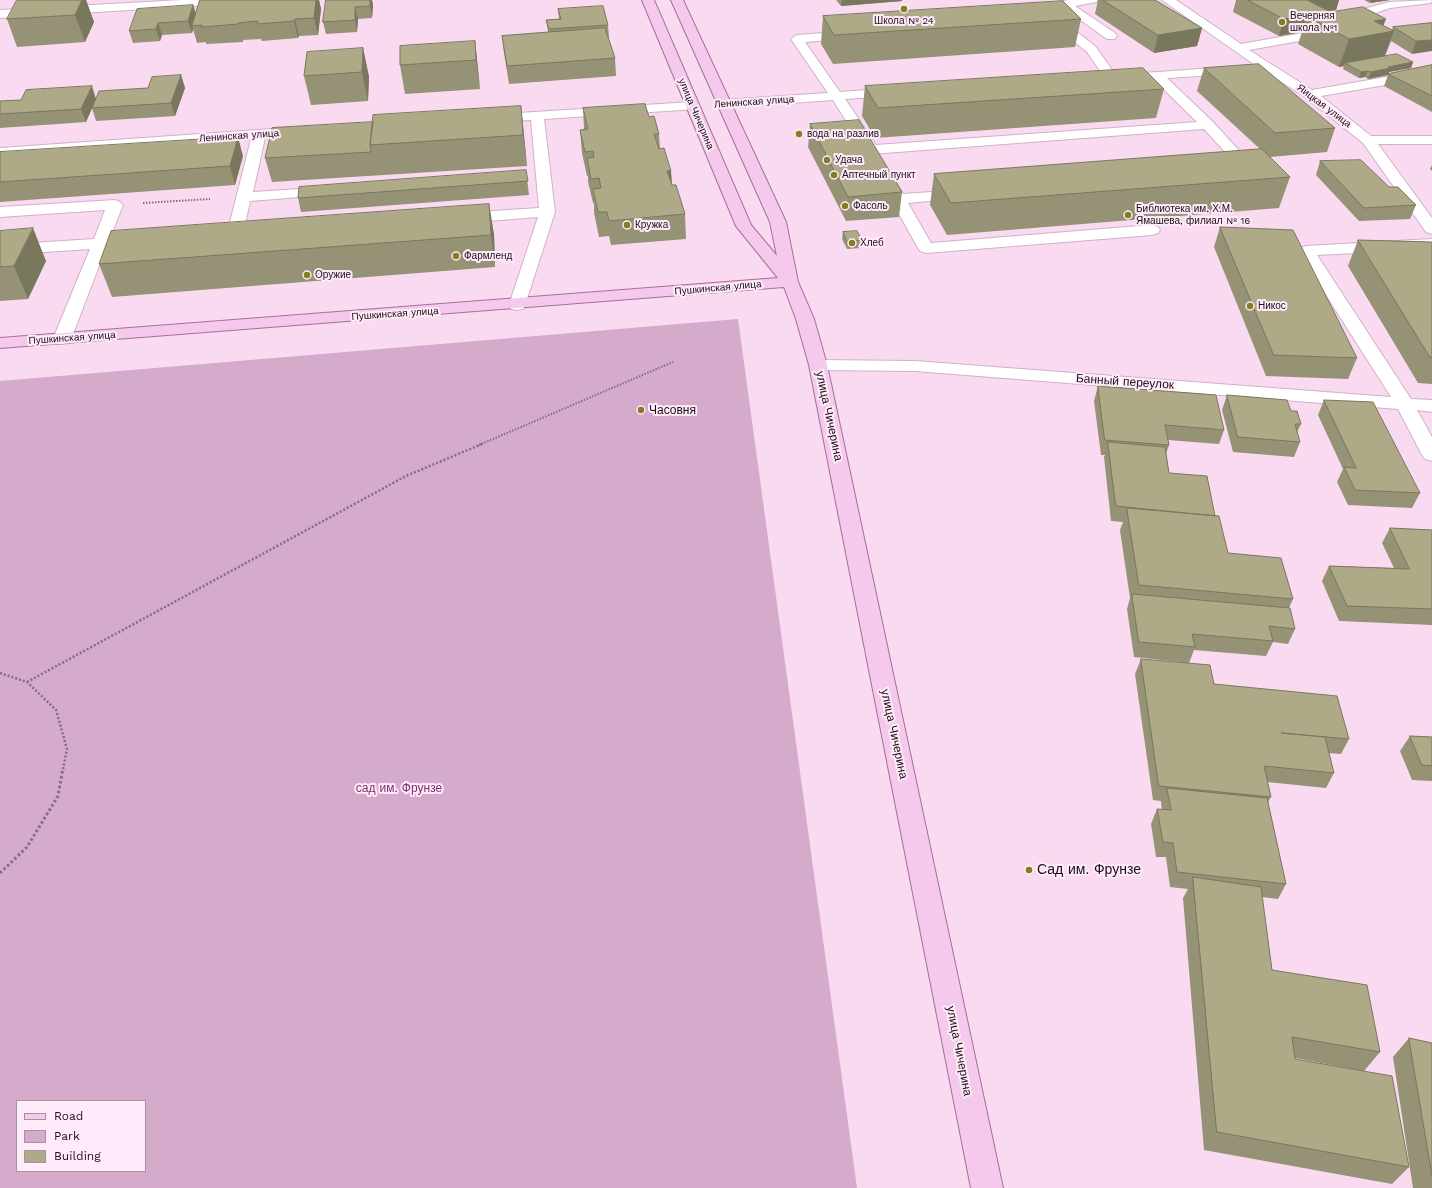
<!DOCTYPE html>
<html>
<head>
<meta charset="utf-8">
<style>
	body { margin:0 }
	#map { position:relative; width:1432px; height:1188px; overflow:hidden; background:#fadaf1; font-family:"Work Sans",sans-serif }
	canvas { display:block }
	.legend { position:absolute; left:16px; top:1100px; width:130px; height:72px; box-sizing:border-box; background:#ffebfa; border:1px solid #a3939f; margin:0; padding:5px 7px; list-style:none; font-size:12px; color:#1a0f17 }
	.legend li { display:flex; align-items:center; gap:8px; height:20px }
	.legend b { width:20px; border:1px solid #a3939f }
</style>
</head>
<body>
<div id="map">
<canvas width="1432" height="1188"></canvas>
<ul class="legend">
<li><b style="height:5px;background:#f5c9eb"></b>Road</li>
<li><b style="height:11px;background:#d5abcb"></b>Park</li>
<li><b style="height:11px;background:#aeaa88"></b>Building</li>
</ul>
</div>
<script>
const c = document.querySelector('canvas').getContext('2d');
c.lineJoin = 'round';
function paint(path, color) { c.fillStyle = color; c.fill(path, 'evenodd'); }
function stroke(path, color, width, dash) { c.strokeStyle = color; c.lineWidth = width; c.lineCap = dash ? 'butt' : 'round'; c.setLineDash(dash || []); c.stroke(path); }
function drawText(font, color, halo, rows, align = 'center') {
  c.font = font + ' "Work Sans",sans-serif'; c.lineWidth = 4; c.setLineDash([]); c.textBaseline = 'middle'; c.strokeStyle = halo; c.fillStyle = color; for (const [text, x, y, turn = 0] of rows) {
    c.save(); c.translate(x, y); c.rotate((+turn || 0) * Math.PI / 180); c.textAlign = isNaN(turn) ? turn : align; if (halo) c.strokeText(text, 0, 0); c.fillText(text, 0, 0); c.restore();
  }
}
const green = new Path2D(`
	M738 319 857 1188H0V381ZM17 1101H145V1171H17Z`);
const pathFar2 = new Path2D(`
	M143 203 210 199
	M479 445 673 362`);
const pathFar1 = new Path2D(`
	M0 673 27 682 56 710 67 749 63 769
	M27 682 406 476 482 444`);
const path = new Path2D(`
	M0 873 27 847 58 796 63 768`);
const minor = new Path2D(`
	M182 0H249L243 3 0 18V10Z
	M1068 0H1098L1096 2 1075 6 1115 33 1117 36 1115 39H1107L1058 4 1060 2Z
	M1162 0H1176L1241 44 1325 29 1356 11 1389 2 1432 0 1431 3 1390 8 1364 17 1333 35 1249 50 1312 90 1432 69V77L1321 96 1371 136H1432V144H1378L1432 218V234L1426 232 1363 143 1305 97 1266 72 1167 78 1213 122 1256 169 1258 172 1256 175H1246L1204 129 871 154 866 153 833 100 723 108 718 107 716 104 718 101 723 100 828 93 791 39 797 35 851 31 857 35 855 38 805 42 840 92 893 88 898 89 900 92 898 95 893 96 845 99 876 145 1197 122 1153 79 1107 81 1087 52 1048 20 1054 16 1058 17 1095 46 1116 75 1255 65Z
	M692 102 697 103 699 106 697 109 544 119 555 212 525 305 523 309 517 310 511 309 509 305 538 217 462 223 457 221 454 218 457 215 462 213 539 208 531 120 492 122 487 121 485 118 487 115Z
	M300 127 305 128 307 131 305 134 265 138 253 192 300 189 305 190 307 193 305 196 300 197 250 201 243 234 241 237H229L227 234 251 139 0 156V148Z
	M886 174 891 175 903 194 960 190 965 191 967 194 965 197 960 198 908 203 931 243 1152 225 1158 227 1160 230 1158 233 1152 235 926 253 920 251 918 248 879 178 881 175Z
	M115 200 120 202 123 205 110 238 137 236 143 238 145 241 143 244 106 248 71 339 68 343 62 344 56 343 53 339 90 249 0 255V245L94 239 105 210 0 217V207Z
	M1432 239V249L1317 255 1411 399 1432 400V412L1417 410 1432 437V461L1425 459 1422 455 1398 409 915 371 818 370 812 369 809 365 812 361 818 360 915 361 1391 397 1298 251 1300 248 1306 246Z`);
const major = new Path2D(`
	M642 0H654L751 225 777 256 770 222 671 0H683L786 222 798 282 814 319 827 365 1003 1188H971L809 365 796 319 784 287 0 348V338L778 278 736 226Z`);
const wall = new Path2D(`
	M86 0 94 22 85 42 17 47 7 19Z
	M200 0H319L321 9 318 35 299 36 298 38 262 41 261 39 243 40V42L206 44V42L197 43 193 29 192 33 162 35 160 41 133 43 129 31 193 5 196 14Z
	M326 0H372L373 5 372 18 358 19 357 32 326 34 323 22Z
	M836 0H902V1L841 6Z
	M1098 0H1155L1202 28 1197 46 1154 53 1095 14Z
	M1236 0H1339L1336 10 1329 11 1328 13 1383 26 1392 30 1393 27 1432 23 1412 54 1391 41 1385 56 1413 62 1411 68 1389 72V74L1432 65V112L1384 86 1388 75 1368 79 1365 77 1359 78 1343 69 1344 66 1339 67 1298 44 1302 32 1279 36 1233 12Z
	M1364 0H1390L1370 3Z
	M558 9 608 25 609 37H608L615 58 616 76 509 84 504 53 502 36 548 32 546 20 559 19Z
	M823 16 1081 19 1075 47 833 64 821 44Z
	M475 41 480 89 405 94 400 65Z
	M363 48 369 77 368 101 311 105 304 76Z
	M1204 68 1335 128 1327 152 1270 157 1290 177 1279 208 947 235 930 205 934 174 1260 149 1197 91Z
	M181 75 185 88 175 116 96 121 92 108 86 122 0 128V101L96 98 148 88Z
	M865 86 1164 89 1156 118 875 138 862 116Z
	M521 106 527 166 272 182 265 158 373 122Z
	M583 108 649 117 659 134 660 149 671 171 672 184 685 214 686 239 611 245 609 236 599 237 594 213V203H593L588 182V176H587L582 153 580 130 584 129Z
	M810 124 902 192 899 217 846 221 808 147Z
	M0 152 243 156 235 185 0 202Z
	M1320 161 1389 187 1416 205 1410 219 1359 221 1316 175Z
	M1432 165V171L1430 169Z
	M526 170 529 195 301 212 298 198Z
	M489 204 494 235 495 267 112 297 99 264Z
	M1220 227 1357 358 1348 379 1266 376 1214 247Z
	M0 231 46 261 28 299 0 301Z
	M843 232 862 240 861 248 847 249 842 239Z
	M1358 240 1432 242V384L1418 383 1348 266Z
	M1098 386 1224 430 1219 444 1168 440 1169 445 1166 454 1169 473 1215 516 1228 553 1293 599 1289 608 1295 629 1288 644 1273 642 1266 656 1194 650 1189 663 1134 657 1127 609 1130 598 1120 530 1123 522 1111 521 1104 457 1105 455H1101L1094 401Z
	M1227 395 1291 411 1301 424 1297 432 1300 442 1294 457 1233 452 1222 410Z
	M1324 400 1420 493 1412 508 1348 505 1337 482 1343 469 1318 415Z
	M1390 528 1432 530V625L1339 621 1322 581 1329 566 1394 568 1382 543Z
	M1141 659 1214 684 1349 739 1341 754 1329 753 1334 773 1326 788 1267 782 1271 797 1268 802 1286 884 1278 899 1262 897 1272 970 1380 1052 1364 1071 1295 1058 1409 1167 1392 1184 1204 1150 1183 898 1188 889 1170 887 1166 857H1156L1151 824 1157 809 1162 810 1161 802V801L1153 800 1135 674Z
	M1410 736 1432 737V781L1412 780 1400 751Z
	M1409 1038 1432 1043V1188H1413L1393 1057Z`);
const shadedWall = new Path2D(`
	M82 0H86L94 22 85 42 75 15Z
	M316 0H319L321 9 318 35 314 18Z
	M370 0H372L373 5 372 18 370 6Z
	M842 0H902V1L841 6Z
	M1306 0H1339L1336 10 1329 11 1324 25 1307 16 1302 32 1279 36 1284 19Z
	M1371 0H1390L1370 3Z
	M193 5 197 17 192 26 193 29 192 33 188 21Z
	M355 7 358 19 357 32 355 20Z
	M295 19 299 36 298 38 294 21Z
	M1386 19 1380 34 1394 31 1383 60 1345 63 1344 66 1339 67 1349 39 1374 21Z
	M158 23 162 35 160 41 156 29Z
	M1202 28 1197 46 1154 53 1158 35Z
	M1432 40V51L1412 54 1416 41Z
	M475 41 478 69 480 89 476 60Z
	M363 48 369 77 368 101 362 72Z
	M1413 62 1411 68 1389 72 1388 75 1368 79 1371 72 1388 67Z
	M1367 71 1365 77 1359 78 1361 72Z
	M181 75 185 88 175 116 171 103Z
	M92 86 96 99 86 122 81 109Z
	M521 106 527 166 523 135Z
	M238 137 243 156 235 185 230 166Z
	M667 171H671L672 195Z
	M489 204 494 235 495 267 491 235Z
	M33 228 46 261 28 299 14 266Z`);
const building = new Path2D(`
	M17 0H82L75 15 7 19Z
	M200 0H316L314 18 295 19 294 21 257 24 258 21 238 23V24L201 27 202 25 192 26Z
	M326 0H370V6L355 7V20L323 22Z
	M1103 0H1155L1202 28 1158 35Z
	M1248 0H1307L1329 11 1284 19Z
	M1063 1 1081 19 834 35 823 16Z
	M193 5 188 21 158 23 156 29 129 31 137 9Z
	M603 6 608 25 549 29 546 20 561 19 558 9Z
	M1363 7 1386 19 1374 21 1394 31 1349 39 1307 16Z
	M1432 23V40L1416 41 1393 27Z
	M605 28 615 58 507 66 502 36Z
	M475 41 476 60 400 65V46Z
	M363 48 362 72 304 76 307 52Z
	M1397 54 1413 62 1388 67 1391 68 1371 72 1367 71 1361 72 1345 63Z
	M1259 64 1335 128 1275 133 1204 68Z
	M1432 65V96L1388 74Z
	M1143 68 1164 89 878 108 865 86Z
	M181 75 171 103 92 108 99 91 148 88 152 77Z
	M92 86 81 109 0 114V101L21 100 26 90Z
	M645 104 649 117 654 116 659 134H654L659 149 664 148 671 171H667L672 185H676L685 214 609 221 607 212H598L593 189 601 188 599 178 591 179 587 158 594 157 593 151 585 152 580 130 588 129 583 108Z
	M521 106 523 135 370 145 373 115Z
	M859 120 902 192 848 197 810 124Z
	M373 122 370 145 371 152 265 158 272 128Z
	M238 137 230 166 0 182V152Z
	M1262 149 1290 177 951 203 934 174Z
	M1361 160 1389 187H1398L1416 205 1364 208 1320 161Z
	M526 170 528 181 298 198 299 187Z
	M489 204 491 235 99 264 111 231Z
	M1220 227 1293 230 1357 358 1274 355Z
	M33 228 14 266 0 267V231Z
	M857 231 862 240 847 242 843 232Z
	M1358 240 1432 242V357H1430Z
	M1098 386 1216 395 1224 430 1165 425 1169 445 1105 440Z
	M1227 395 1287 400 1291 411H1297L1301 424H1295L1300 442 1238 437Z
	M1324 400 1373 402 1420 493 1355 490 1344 467 1356 468Z
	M1108 442 1165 447 1169 473 1207 476 1215 516 1116 506Z
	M1127 508 1219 516 1228 553 1281 558 1293 599 1139 585Z
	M1390 528 1432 530V609L1347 606 1329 566 1409 569Z
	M1132 594 1290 608 1295 629 1269 626 1273 641 1192 634 1195 647 1139 642Z
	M1141 659 1210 665 1214 684 1337 696 1349 739 1281 733 1325 737 1334 773 1264 766 1271 797 1159 786Z
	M1410 736 1432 737V766L1422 765Z
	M1167 788 1267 798 1286 884 1177 872 1173 843 1163 842 1157 809 1171 810Z
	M1193 877 1261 887 1272 970 1367 985 1380 1052 1292 1037 1295 1059 1392 1076 1409 1167 1217 1132Z
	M1409 1038 1432 1043V1175Z`);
const markers = [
	[904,9,4,"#867c22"],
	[1282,22,4,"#867c22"],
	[799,134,4,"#867c22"],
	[827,160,4,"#867c22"],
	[834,175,4,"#867c22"],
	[845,206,4,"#867c22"],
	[1128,215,4,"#867c22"],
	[627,225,4,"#867c22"],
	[852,243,4,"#867c22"],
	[456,256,4,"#867c22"],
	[307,275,4,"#867c22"],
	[1250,306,4,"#867c22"],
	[641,410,4,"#867c22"],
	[1029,870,4,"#867c22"]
];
const farPoinames = [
	["Вечерняя",1290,16],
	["школа №1",1290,28],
	["Школа № 24",904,21,"center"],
	["вода на разлив",807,134],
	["Удача",835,160],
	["Аптечный пункт",842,175],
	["Фасоль",853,206],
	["Библиотека им. Х.М.",1136,209],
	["Ямашева, филиал № 16",1136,221],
	["Кружка",635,225],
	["Хлеб",860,243],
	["Фармленд",464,256],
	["Оружие",315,275],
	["Никос",1258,306]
];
const farStreetnames = [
	["Ленинская улица",754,102,-4],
	["Яицкая улица",1324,106,37],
	["улица Чичерина",696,114,67],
	["Ленинская улица",239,136,-4],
	["Пушкинская улица",718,288,-5],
	["Пушкинская улица",395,314,-4],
	["Пушкинская улица",72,338,-4]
];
const streetNames = [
	["Банный переулок",1125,382,4],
	["улица Чичерина",829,416,78],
	["улица Чичерина",894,734,78],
	["улица Чичерина",959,1051,79]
];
const poiNames = [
	["Часовня",649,410]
];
const parkNames = [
	["сад им. Фрунзе",399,788]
];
const nearPoinames = [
	["Сад им. Фрунзе",1037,870]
];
paint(green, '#d5abcb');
stroke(minor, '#d0b1c8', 2);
stroke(major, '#a47098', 2);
stroke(pathFar2, '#836e7d', 2, [1.5, 1.5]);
stroke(pathFar1, '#836e7d', 2.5, [2, 2]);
stroke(path, '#836e7d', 3, [2.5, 2.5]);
paint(minor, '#fff');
paint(major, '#f5c9eb');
paint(wall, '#969275');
paint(shadedWall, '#7a775f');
paint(building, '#aeaa88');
stroke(building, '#7a775f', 1);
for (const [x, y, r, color] of markers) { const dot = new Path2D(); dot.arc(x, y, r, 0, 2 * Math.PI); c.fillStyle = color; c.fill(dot); stroke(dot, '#ffebfa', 1.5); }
drawText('10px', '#1a0f17', '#ffebfa', farPoinames, 'left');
drawText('10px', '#1a0f17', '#ffebfa', farStreetnames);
drawText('12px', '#1a0f17', '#ffebfa', streetNames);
drawText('12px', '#1a0f17', '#ffebfa', poiNames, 'left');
drawText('12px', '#7c316e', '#ffebfa', parkNames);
drawText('14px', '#1a0f17', '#ffebfa', nearPoinames, 'left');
</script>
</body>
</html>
